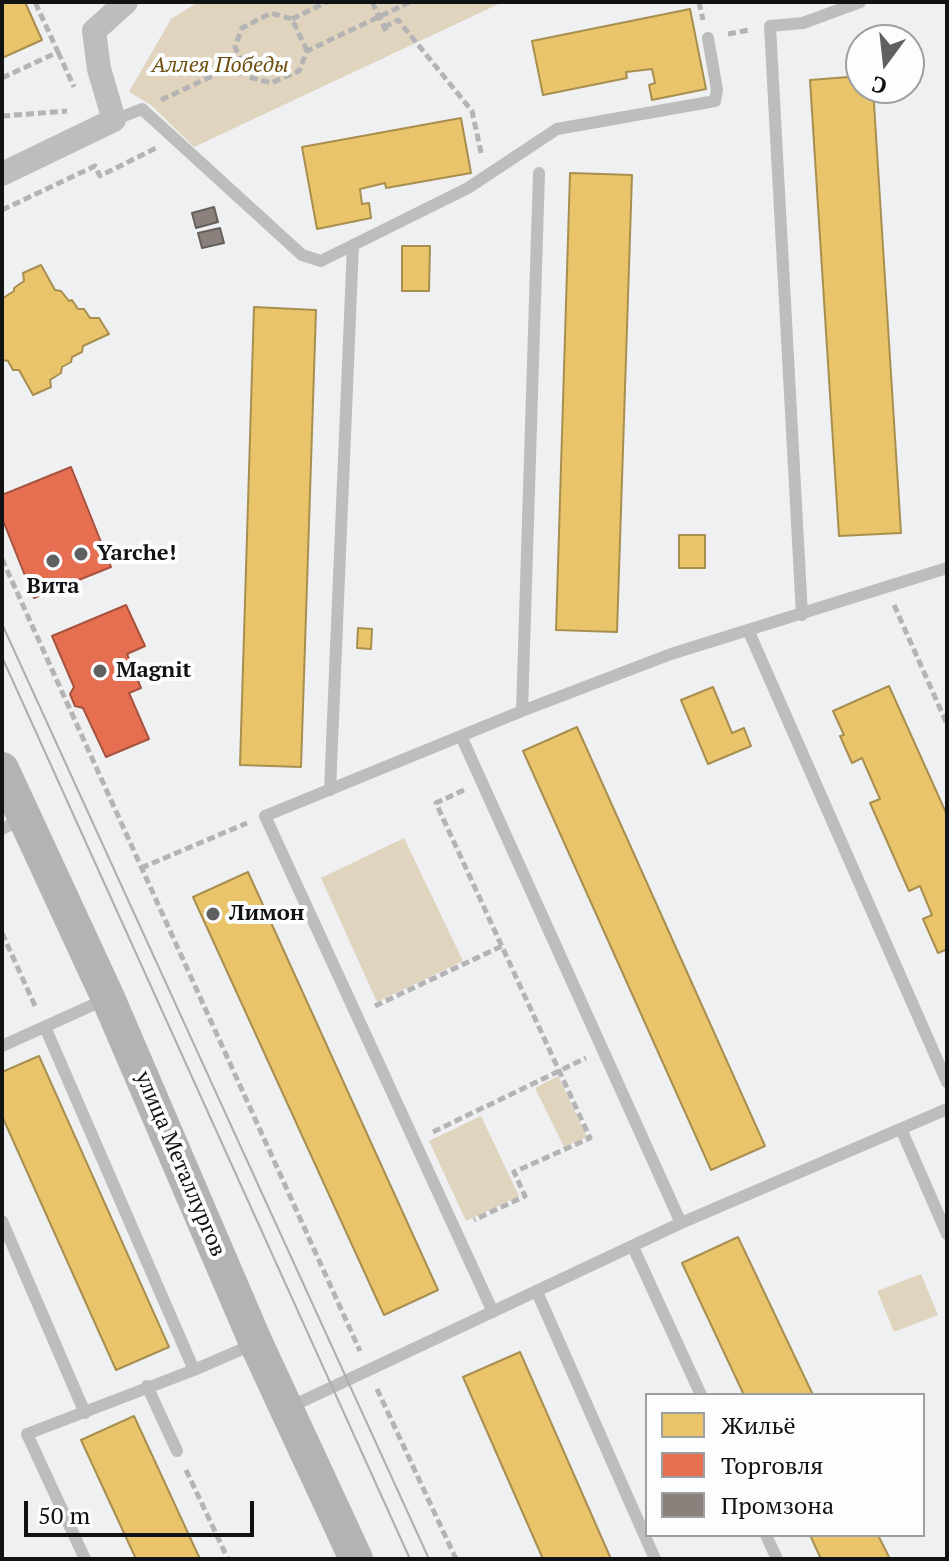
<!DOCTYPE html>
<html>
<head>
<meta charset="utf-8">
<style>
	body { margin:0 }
	#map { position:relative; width:949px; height:1561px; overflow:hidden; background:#eef0f2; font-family:"PT Serif",serif }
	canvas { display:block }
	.frame { position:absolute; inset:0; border:4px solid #111213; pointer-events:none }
	.legend { position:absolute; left:645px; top:1393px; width:280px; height:144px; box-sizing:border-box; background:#fbfdff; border:2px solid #9d9fa1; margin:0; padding:10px 14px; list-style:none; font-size:24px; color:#111213 }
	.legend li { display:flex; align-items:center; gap:16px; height:40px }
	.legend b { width:40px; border:2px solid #9d9fa1 }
	.north { position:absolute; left:845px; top:24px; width:80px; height:80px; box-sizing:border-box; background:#fbfdff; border:2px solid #9d9fa1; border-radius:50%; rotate:195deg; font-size:22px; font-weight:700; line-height:32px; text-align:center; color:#111213 }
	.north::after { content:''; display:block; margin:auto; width:28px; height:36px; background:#5e6061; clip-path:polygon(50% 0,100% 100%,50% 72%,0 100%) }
	.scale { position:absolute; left:24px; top:1501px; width:230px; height:36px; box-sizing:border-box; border:4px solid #111213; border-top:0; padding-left:10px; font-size:24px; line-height:28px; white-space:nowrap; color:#111213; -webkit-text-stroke:6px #fbfdff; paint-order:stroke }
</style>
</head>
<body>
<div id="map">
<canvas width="949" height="1561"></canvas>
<div class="frame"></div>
<ul class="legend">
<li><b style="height:22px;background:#e9c46a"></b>Жильё</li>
<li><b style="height:22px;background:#e76f51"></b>Торговля</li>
<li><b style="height:22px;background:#8a817c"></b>Промзона</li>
</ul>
<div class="north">С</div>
<div class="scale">50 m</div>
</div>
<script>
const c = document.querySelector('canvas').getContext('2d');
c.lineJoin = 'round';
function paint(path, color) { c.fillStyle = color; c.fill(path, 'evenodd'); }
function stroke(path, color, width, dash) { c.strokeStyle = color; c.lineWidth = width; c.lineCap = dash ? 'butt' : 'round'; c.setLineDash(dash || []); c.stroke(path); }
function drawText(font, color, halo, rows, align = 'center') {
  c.font = font + ' "PT Serif",serif'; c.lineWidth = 8; c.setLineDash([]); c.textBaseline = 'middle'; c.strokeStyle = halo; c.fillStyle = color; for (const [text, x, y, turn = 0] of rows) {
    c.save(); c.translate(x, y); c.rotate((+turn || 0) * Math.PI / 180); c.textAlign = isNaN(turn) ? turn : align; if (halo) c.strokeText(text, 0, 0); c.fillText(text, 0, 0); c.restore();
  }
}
const green = new Path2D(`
	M198 2H503L194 147 151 105 129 92 171 19Z
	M404 838 463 961 377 1002 321 878Z
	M558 1076 587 1137 564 1147 535 1088Z
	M481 1116 519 1196 466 1221 429 1141Z
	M921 1274 938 1315 894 1332 877 1291Z`);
const homes = new Path2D(`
	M2 2H25L42 40 2 58Z
	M690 9 706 89 652 100 649 85 655 83 652 69 626 72 627 78 543 95 532 41Z
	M861 76V88H873L901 533 839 536 810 80Z
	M461 118 471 173 386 188 385 183 360 189 362 204 369 203 371 218 317 229 302 147Z
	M570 173 632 175 617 632 556 630Z
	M402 246H430L429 291H402Z
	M41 265 55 290 61 291 69 301 72 300 78 309H84L90 318H99L109 334 83 346 82 352 72 357 71 362 62 367 61 373 50 380 51 387 33 395 19 370H13L8 361 2 360V303L3 298 14 291V288L24 281 23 273Z
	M254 307 316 310 301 767 240 765Z
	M679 535H705V568H679Z
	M358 628 372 629 371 649 357 648Z
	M889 686 947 815V955L945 950 938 953 923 919 932 915 920 886 909 891 870 803 880 799 862 758 852 763 840 736 844 735 833 711Z
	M713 687 732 733 744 728 751 746 708 764 681 700Z
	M577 727 765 1146 711 1170 523 751Z
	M248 872 438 1290 384 1315 193 897Z
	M39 1056 169 1347 116 1370 2 1116V1072Z
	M738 1237 813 1395H744L682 1263Z
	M520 1352 611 1559H543L463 1377Z
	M134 1416 200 1559H136L81 1440Z
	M810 1535H878L890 1559H821Z`);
const shops = new Path2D(`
	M71 467 111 567 34 598 2 518V495Z
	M126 605 145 646 127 654 141 688 129 693 149 739 106 757 83 708 75 706 70 694 74 687 52 636Z`);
const industry = new Path2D(`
	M214 207 218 222 196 228 192 213Z
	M220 228 224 243 202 248 198 233Z`);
const path = new Path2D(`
	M372 2 387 33
	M699 2 703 20
	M292 19 327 2
	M384 27 398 20 472 111 482 157
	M728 34 749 30
	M307 51 292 19 271 13 242 28 235 47 249 77 271 83 299 71 307 51 410 2
	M58 52 74 87
	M2 78 58 52 35 2
	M161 100 242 62
	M2 116 67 111
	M2 210 95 166 100 176 156 148
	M2 559 360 1351
	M894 605 947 724
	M464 790 436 803 590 1138 514 1172 525 1196 474 1220
	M141 868 247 823
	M2 933 36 1008
	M375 1006 502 946
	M433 1132 586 1058
	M377 1389 456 1559
	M186 1470 228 1559`);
const lane = new Path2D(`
	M114 120 142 109 302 255 321 261 468 188 557 129 715 101 717 90 708 38
	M802 615 770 26 803 23 860 2
	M749 632 947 1082
	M522 711 539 173
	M461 736 681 1223
	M330 790 353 245
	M2 829 24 818
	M45 1027 194 1370
	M2 1046 106 999
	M901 1129 947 1234
	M2 1221 85 1413
	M633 1247 701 1395
	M537 1292 655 1559
	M493 1312 265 816 522 711 671 654 947 568
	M147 1386 177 1451
	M288 1408 681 1223 947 1109
	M766 1535 777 1559
	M85 1559 27 1434 194 1370 254 1344`);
const street = new Path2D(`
	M2 174 114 120 99 69 94 31 126 2`);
const secondary = new Path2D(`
	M2 769 108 998 256 1343 356 1559`);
const tram = new Path2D(`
	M2 624 429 1559
	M2 657 410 1559`);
const markers = [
	[81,554,8,"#5e6061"],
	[53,561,8,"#5e6061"],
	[100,671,8,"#5e6061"],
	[213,914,8,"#5e6061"]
];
const parkNames = [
	["Аллея Победы",220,66]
];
const poiNames = [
	["Yarche!",97,554],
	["Вита",53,587,"center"],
	["Magnit",116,671],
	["Лимон",229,914]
];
const streetNames = [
	["улица Металлургов",180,1164,67]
];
paint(green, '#e1d4bf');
paint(homes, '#e9c46a');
stroke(homes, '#a88f50', 2);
paint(shops, '#e76f51');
stroke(shops, '#a7533e', 2);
paint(industry, '#8a817c');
stroke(industry, '#66605c', 2);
stroke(path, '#b5b4b5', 5, [8, 4]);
stroke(lane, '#bdbdbc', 12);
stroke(street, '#bdbdbc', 24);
stroke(secondary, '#b3b3b2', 34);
stroke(tram, '#adaeae', 2);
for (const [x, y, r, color] of markers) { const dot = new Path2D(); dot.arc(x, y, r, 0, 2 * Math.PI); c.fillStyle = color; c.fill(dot); stroke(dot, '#fbfdff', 3); }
drawText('italic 22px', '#6f4f0d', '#fbfdff', parkNames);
drawText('bold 22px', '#111213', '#fbfdff', poiNames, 'left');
drawText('22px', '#111213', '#fbfdff', streetNames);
</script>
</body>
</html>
